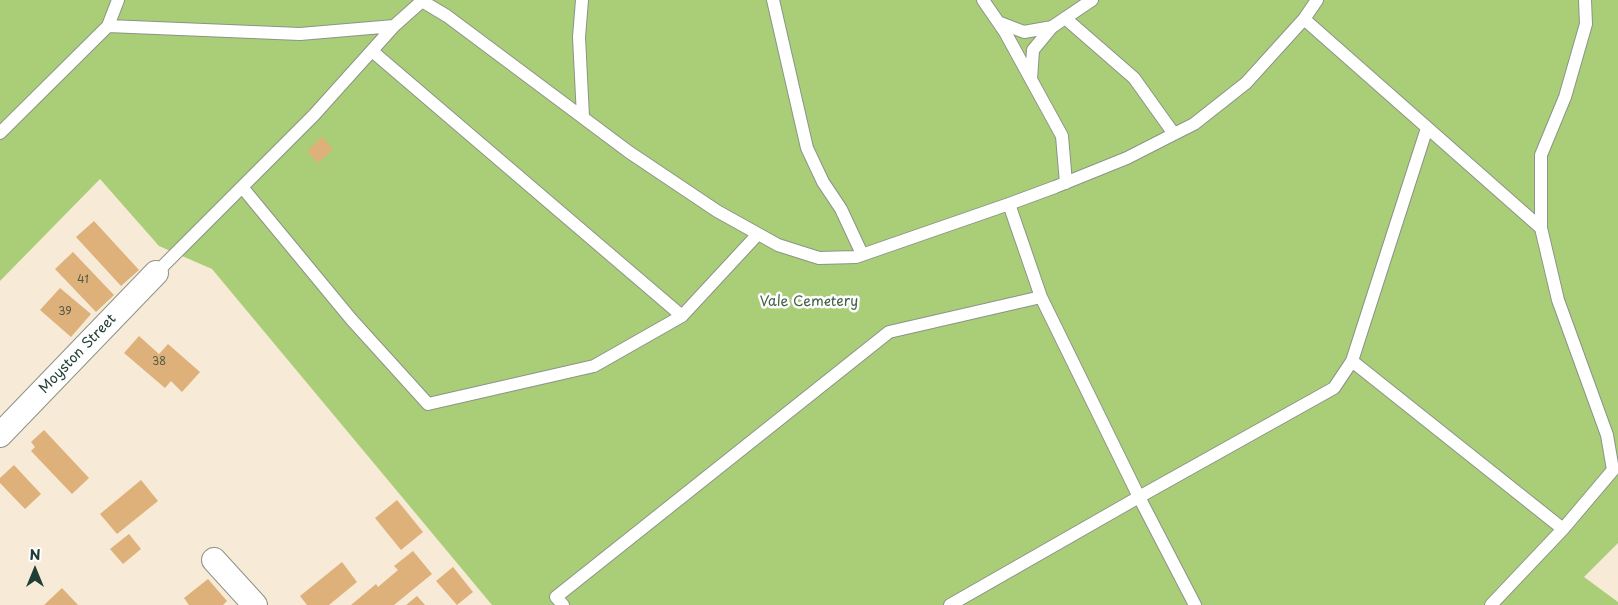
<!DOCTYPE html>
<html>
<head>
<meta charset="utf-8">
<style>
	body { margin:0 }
	#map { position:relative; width:1618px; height:605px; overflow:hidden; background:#f7ead7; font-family:"Playpen Sans",sans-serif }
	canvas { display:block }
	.north { position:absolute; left:10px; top:545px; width:50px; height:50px; -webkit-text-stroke:4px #fff; paint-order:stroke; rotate:0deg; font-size:14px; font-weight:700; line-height:20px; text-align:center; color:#1f3d34 }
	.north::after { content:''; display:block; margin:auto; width:18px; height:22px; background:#1f3d34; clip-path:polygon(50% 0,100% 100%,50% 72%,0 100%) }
</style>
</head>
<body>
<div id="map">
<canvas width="1618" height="605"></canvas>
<div class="north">N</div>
</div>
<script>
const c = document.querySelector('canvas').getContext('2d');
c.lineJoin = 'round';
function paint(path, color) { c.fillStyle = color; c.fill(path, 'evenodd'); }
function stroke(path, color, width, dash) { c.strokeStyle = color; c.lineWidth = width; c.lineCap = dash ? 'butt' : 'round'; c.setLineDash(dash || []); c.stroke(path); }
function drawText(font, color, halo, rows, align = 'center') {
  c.font = font + ' "Playpen Sans",sans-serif'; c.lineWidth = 5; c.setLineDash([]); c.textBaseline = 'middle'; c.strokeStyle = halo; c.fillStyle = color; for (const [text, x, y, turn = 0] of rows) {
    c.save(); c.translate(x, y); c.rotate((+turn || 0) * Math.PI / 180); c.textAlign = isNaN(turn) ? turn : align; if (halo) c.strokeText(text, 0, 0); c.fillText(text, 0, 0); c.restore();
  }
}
const green = new Path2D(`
	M0 0H1618V543L1584 577 1618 602V605H492L212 269 159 246 100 179 0 281Z`);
const building = new Path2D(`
	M322 137 333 149 318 163 307 151Z
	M94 221 139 270 121 286 76 237Z
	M73 252 114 295 96 312 55 269Z
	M60 288 91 314 71 337 40 310Z
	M139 336 159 354 168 344 200 372 182 392 171 381 165 388 124 353Z
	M44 430 89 478 72 494 31 451 35 447 31 442Z
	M14 465 41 494 25 509 0 483V478Z
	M141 480 158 501 117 534 100 514Z
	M397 500 423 532 401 550 375 518Z
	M129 534 141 549 123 564 110 549Z
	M413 551 432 574 394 605H351L376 584 378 587 398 570 394 566Z
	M342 562 357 582 329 605H307L300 596Z
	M453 567 473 592 457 605 436 581Z
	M208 579 227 601 223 605H189L184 598Z
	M62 588 78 605H44Z
	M417 596 425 605H406Z`);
const service = new Path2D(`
	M582 0 579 37 583 117
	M773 0 807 148 823 182 841 209 862 254
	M983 0 1005 32 1062 136 1066 183
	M1065 18 1134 78 1174 134
	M1304 19 1541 228
	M998 22 1024 32 1052 27 1092 0
	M108 26 300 34 394 26
	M372 51 682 316
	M1031 79 1033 50 1052 27
	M0 133 108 26 118 0
	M242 187 351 319 428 404 594 366 682 316 758 234
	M1009 204 1041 297 1139 497 1195 605
	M156 273 314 115 394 26 422 1 447 16 629 152 717 211 778 245 819 258 856 257 1009 204 1055 187 1127 158 1174 134 1194 124 1246 83 1304 19 1317 0
	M1352 361 1563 529
	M563 605 556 597 889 332 1041 297
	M950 605 1139 497 1334 388 1352 361 1427 128
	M1491 605 1563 529 1613 470 1607 435 1558 300 1541 228V155L1565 97 1586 24 1585 0`);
const minor = new Path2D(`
	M0 435 156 273
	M214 560 255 605`);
const numberNames = [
	["41",83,280],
	["39",65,312],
	["38",159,362]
];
const parkNames = [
	["Vale Cemetery",809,302]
];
const streetNames = [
	["Moyston Street",78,354,-46]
];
paint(green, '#aace78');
paint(building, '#deb07a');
stroke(service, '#8b9486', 14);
stroke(minor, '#8b9486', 26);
stroke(service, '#fff', 12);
stroke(minor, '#fff', 24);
drawText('11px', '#4f5a46', null, numberNames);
drawText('14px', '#426145', '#fff', parkNames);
drawText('14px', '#1f3d34', '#fff', streetNames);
</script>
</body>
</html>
